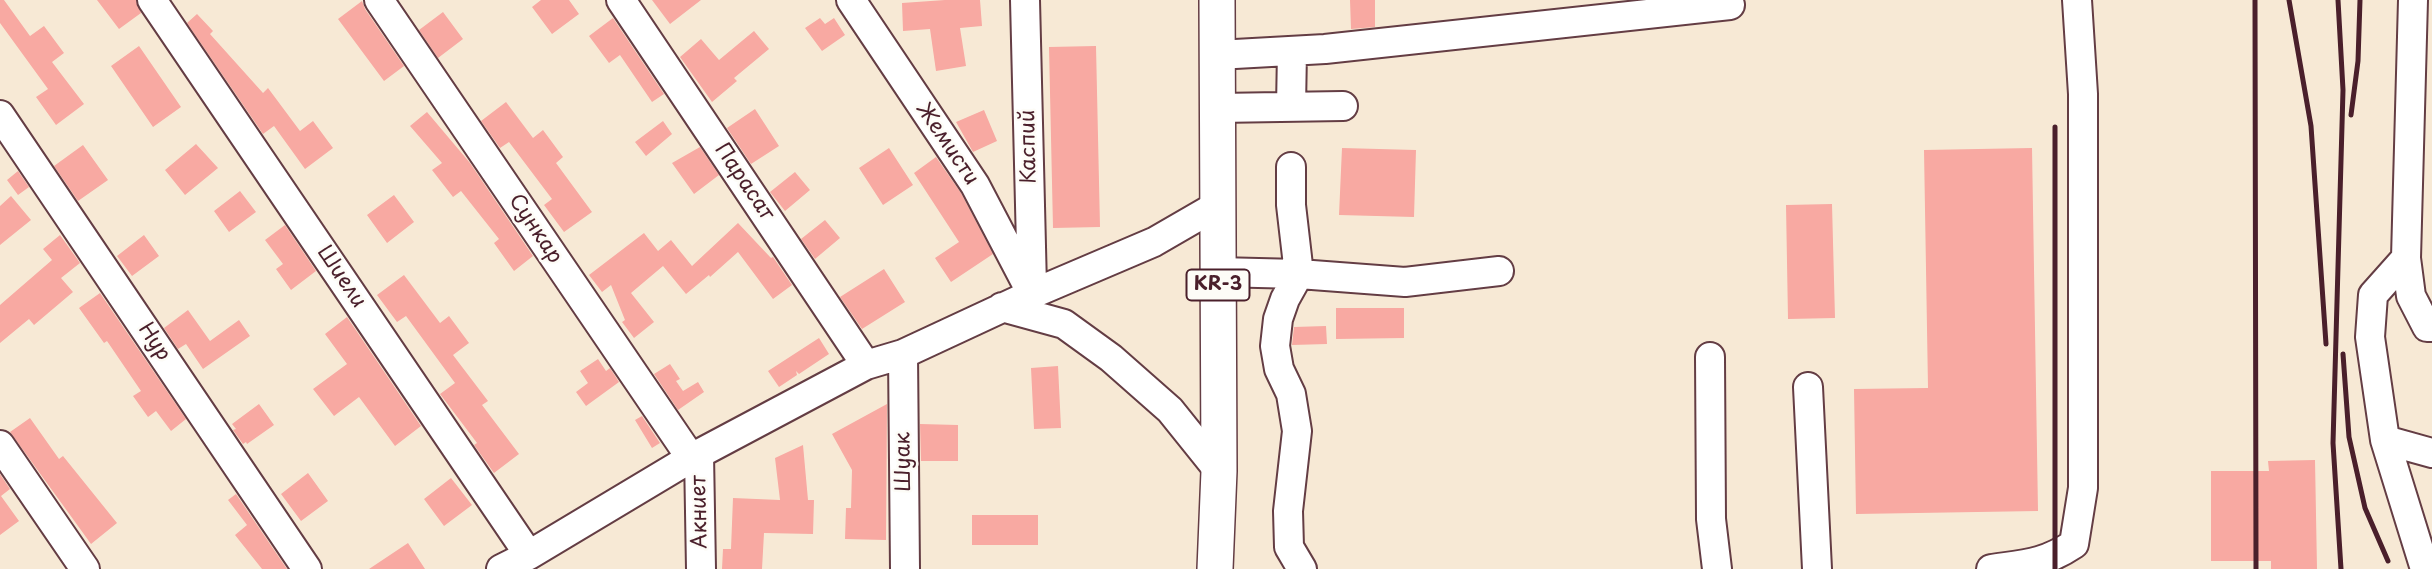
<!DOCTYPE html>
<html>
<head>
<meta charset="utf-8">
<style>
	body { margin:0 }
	canvas { display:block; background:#f7e9d5 }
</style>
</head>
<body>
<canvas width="2432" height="569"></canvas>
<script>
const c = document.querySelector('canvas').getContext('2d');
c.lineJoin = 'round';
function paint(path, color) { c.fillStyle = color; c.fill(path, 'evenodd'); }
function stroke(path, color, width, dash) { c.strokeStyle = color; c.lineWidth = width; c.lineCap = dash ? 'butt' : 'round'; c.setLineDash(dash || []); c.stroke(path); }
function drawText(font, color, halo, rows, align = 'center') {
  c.font = font + ' "Playpen Sans",sans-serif'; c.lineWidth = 5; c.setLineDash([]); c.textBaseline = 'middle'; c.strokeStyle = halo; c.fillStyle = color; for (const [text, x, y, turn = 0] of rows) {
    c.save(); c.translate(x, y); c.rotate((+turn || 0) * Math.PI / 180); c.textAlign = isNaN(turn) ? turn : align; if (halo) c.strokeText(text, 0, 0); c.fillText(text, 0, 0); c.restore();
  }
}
const building = new Path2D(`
	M0 0H4L30 36 44 26 64 53 52 62 84 104 56 125 36 97 48 89 0 23Z
	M97 0H136L141 13 119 29Z
	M541 0H569L579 14 552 34 532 7Z
	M652 0H701L670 24Z
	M945 0H980L982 26 960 28 966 66 936 71 930 29 903 31 902 3Z
	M1350 0H1375V27L1351 29Z
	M362 1 365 9 404 66 384 81 338 19Z
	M443 12 463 39 438 58 419 30Z
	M197 14 213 31 210 34 263 93 268 88 300 131 313 121 333 148 305 169 274 126 263 134 187 23Z
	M613 18 664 94 652 102 620 55 609 63 589 36Z
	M820 18 825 24 834 18 845 35 822 51 805 28Z
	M754 31 769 49 734 78 737 81 712 102 680 57 701 39 719 60Z
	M139 46 181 107 153 127 111 66Z
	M1096 46 1100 227 1053 228 1049 47Z
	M506 102 533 138 543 130 563 157 556 163 592 212 564 232 544 205 552 199 509 142 500 148 481 121Z
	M755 109 779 146 751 164 727 128Z
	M984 110 997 141 973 152 956 122Z
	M427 112 470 163 533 256 514 271 494 243 499 239 461 191 453 197 432 170 442 163 410 126Z
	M663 121 672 134 646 156 635 142Z
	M196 144 218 168 185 195 165 170Z
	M83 145 108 180 78 201 54 166Z
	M700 147 719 175 694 194 672 163Z
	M889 148 913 185 883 205 859 168Z
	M1342 148 1416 150 1414 217 1339 215Z
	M2032 148 2038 511 1856 514 1854 389 1928 388 1924 150Z
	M936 157 961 193 993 254 951 282 935 258 959 242 914 173Z
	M18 171 29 187 18 195 7 180Z
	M795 172 810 190 785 211 770 192Z
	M240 191 256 212 229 232 214 211Z
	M394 195 414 222 387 243 367 215Z
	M11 196 31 220 0 245V206Z
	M1832 204 1835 318 1788 319 1786 205Z
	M825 220 840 238 815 259 801 239Z
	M738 223 771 258 773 257 792 285 773 299 738 252 710 277 709 275 686 294 663 266 631 293 654 322 634 338 622 322 625 320 611 285 602 292 589 275 644 233 658 251 671 240 692 266Z
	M285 225 316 271 291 290 276 269 283 264 265 240Z
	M60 235 80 263 61 278 73 292 34 325 29 319 0 343V305L52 260 43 249Z
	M144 235 159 256 132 276 117 256Z
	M884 269 905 302 862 329 840 297Z
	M404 275 440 323 449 316 469 343 453 355 488 401 482 405 519 454 494 473 474 445 477 443 440 394 455 383 406 316 397 322 377 295Z
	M100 293 186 419 171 431 156 411 148 417 133 396 141 391 107 341 104 343 79 308Z
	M1336 308H1404V338L1336 339Z
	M188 310 210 341 239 320 250 336 203 369 186 344 178 349 164 328Z
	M347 317 421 426 395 446 359 397 334 416 313 389 347 364 325 334Z
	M1326 326 1327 344 1292 345 1294 327Z
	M819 338 829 354 799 374 796 371 797 375 779 387 768 371Z
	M598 359 606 371 610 368 619 382 586 406 576 392 588 383 580 371Z
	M670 364 680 379 676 381 683 391 698 382 704 392 678 410 654 374Z
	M1058 366 1061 428 1034 429 1031 368Z
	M259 404 274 425 247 444 246 442 243 444 233 430 236 429 232 424Z
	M887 404 886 540 845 539 846 508H851L852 470 832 434Z
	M642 416 660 443 652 448 635 420Z
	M30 418 59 459 63 456 117 523 91 544 10 432Z
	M920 424 958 425V461H921Z
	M803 445 808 500H814L813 534 764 533 762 569H722L723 549H731L733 498 780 500 775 458Z
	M2315 460 2317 569H2271V561H2211V471H2269L2268 461Z
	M308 473 328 501 301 521 281 494Z
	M0 474 10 489 1 496 19 521 0 535Z
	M451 478 472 505 444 526 424 499Z
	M236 494 287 569H262L235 535 247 525 228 500Z
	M972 515H1038V545H972Z
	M408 543 425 569H369Z`);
const minor = new Path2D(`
	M152 0 529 555
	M379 0 691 458
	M621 0 866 365
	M851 0 975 185 1032 294
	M1025 0 1032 287
	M2413 0 2406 258 2373 295 2370 337 2385 440 2425 569
	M1217 55 1325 49 1730 5
	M1291 107 1292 51
	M1218 108 1343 106
	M0 115 307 569
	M1291 167V205L1299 274 1285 299 1278 319 1275 346 1279 369 1291 394 1297 431 1288 511 1289 547 1302 569
	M2406 258 2411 296 2427 327H2432
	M1218 272 1299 274 1405 282 1499 271
	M1002 307 1064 324 1111 358 1170 410 1219 471
	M903 354 905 569
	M1710 357 1711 519 1717 569
	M1808 387 1817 569
	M2385 440 2432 453
	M0 445 85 569
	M699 454 701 569
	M501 569 529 555 691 458 866 365 903 354 1032 294 1154 242 1218 205
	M1991 569C2026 564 2044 564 2074 544L2083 488V94L2077 0`);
const major = new Path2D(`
	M1215 569 1219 471 1217 0`);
const rail = new Path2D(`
	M2255 0 2256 569
	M2289 0 2311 126 2326 344
	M2338 0 2343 90 2333 443 2341 569
	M2351 115 2358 61 2360 0
	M2055 127V569
	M2343 354 2349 437 2365 508 2388 561`);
const shields = [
	[1218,285,63]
];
const shieldNames = [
	["KR-3",1218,285]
];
const streetNames = [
	["Жемисти",947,144,56],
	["Каспий",1029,147,-91],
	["Парасат",744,182,56],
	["Сункар",535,229,56],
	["Шиели",341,277,56],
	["Нур",154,342,56],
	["Шуак",904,462,-91],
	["Акниет",700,512,-91]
];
paint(building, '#f8a9a2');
stroke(minor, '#643d44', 32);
stroke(major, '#643d44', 38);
stroke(minor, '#fff', 28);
stroke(major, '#fff', 35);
stroke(rail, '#4a1f2b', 5);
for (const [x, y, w] of shields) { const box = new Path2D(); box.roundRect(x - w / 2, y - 15.5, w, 31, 5); c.fillStyle = '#fdfcf7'; c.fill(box); stroke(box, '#4a1f2b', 2); }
drawText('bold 19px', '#4a1f2b', null, shieldNames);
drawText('21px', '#4a1f2b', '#fdfcf7', streetNames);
</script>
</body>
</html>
